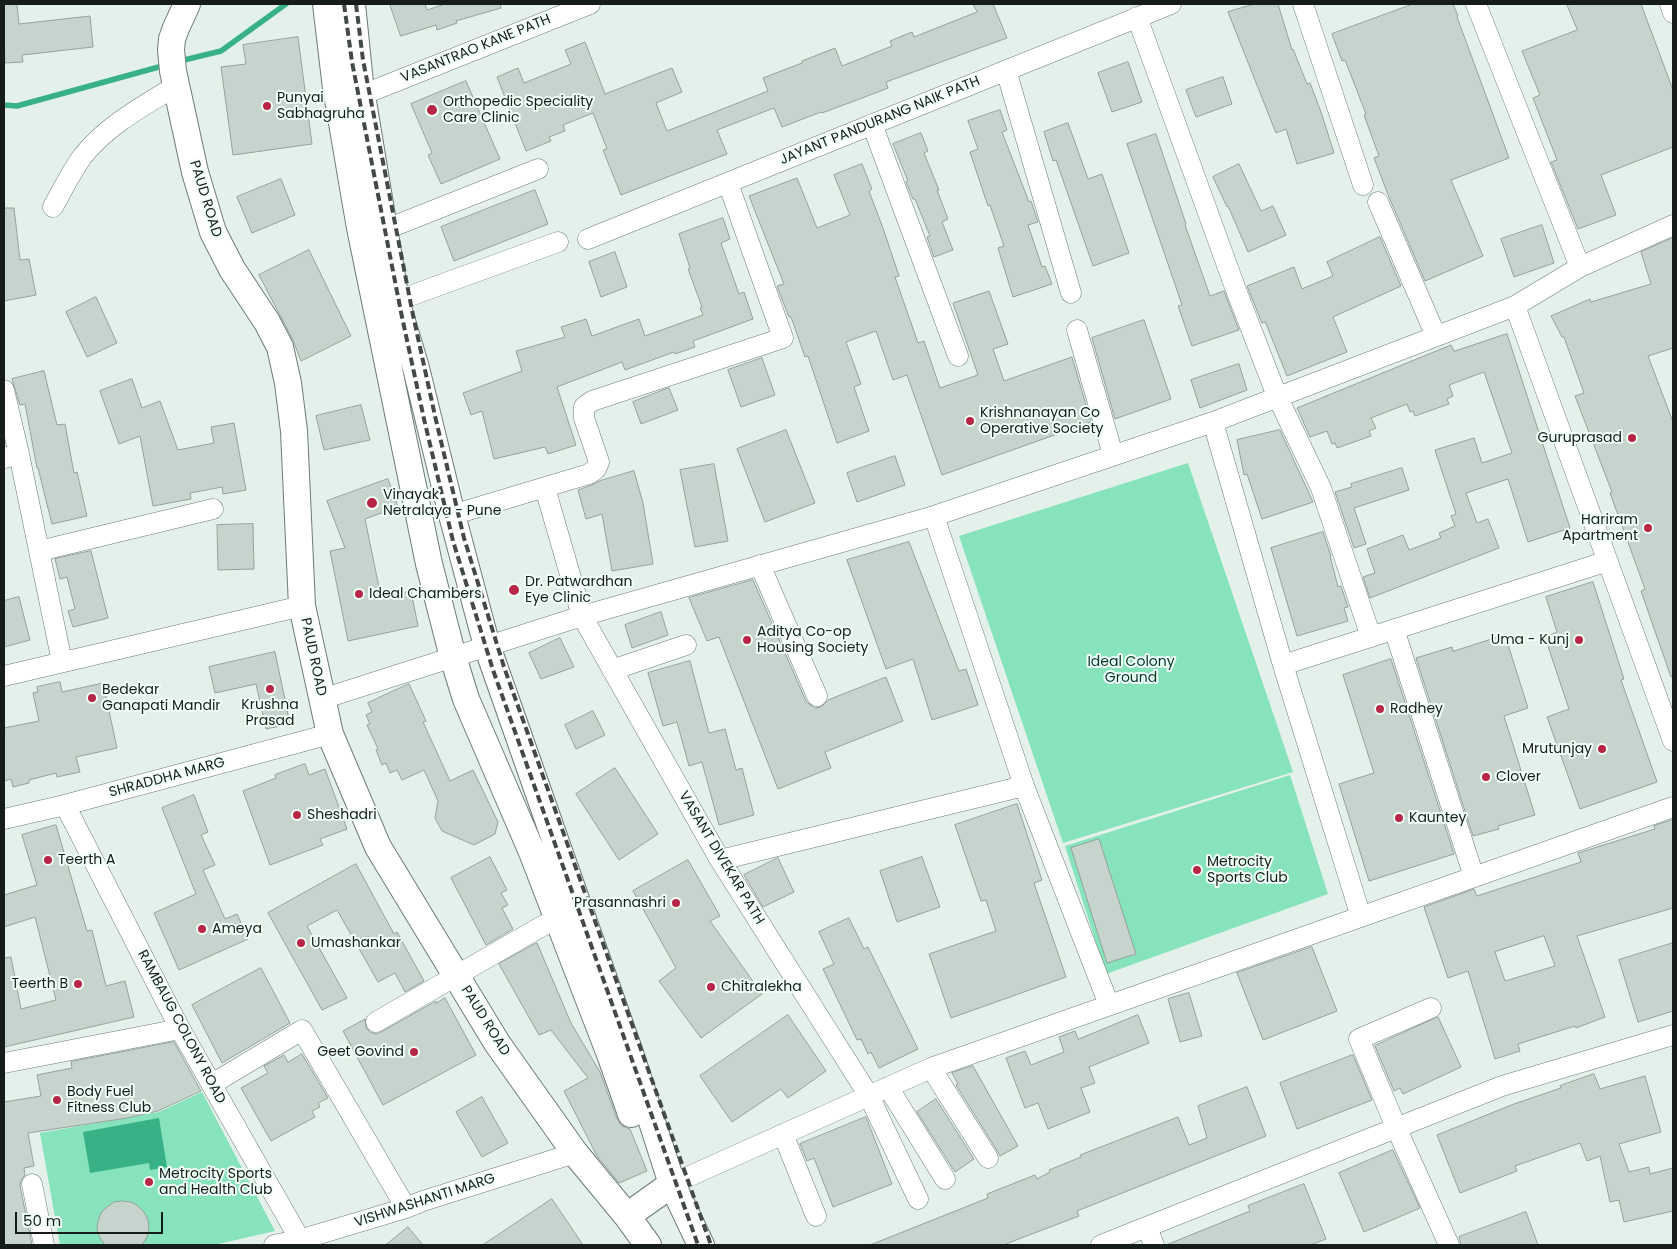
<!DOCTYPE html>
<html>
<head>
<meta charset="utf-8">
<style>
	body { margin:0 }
	#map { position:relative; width:1677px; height:1249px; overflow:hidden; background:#e3f1ea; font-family:Poppins,sans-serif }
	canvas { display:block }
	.frame { position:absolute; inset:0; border:5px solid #161c19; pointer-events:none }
	.scale { position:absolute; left:15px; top:1212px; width:148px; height:22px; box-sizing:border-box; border:2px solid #161c19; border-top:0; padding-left:6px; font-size:15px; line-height:18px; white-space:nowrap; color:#161c19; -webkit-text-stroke:4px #f0fff7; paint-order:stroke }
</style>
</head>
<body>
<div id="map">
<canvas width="1677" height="1249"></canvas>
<div class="frame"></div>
<div class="scale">50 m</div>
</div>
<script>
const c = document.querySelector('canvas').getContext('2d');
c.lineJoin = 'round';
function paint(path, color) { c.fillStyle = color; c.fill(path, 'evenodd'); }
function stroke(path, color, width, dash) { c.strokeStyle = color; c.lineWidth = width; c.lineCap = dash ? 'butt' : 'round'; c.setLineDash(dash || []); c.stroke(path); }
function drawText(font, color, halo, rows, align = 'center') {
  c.font = font + ' Poppins,sans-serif'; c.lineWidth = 4; c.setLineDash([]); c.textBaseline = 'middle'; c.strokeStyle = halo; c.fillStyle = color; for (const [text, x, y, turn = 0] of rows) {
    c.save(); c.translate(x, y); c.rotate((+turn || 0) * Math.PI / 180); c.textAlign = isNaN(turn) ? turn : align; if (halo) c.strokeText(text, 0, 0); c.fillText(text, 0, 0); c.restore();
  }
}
const green = new Path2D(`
	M1188 463 1293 772 1063 843 959 536Z
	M1290 775 1328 894 1106 974 1065 846Z
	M202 1092 275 1231 214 1245H60L40 1133 159 1112Z`);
const water = new Path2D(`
	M159 1118 167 1167 150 1170 149 1163 90 1173 83 1132Z`);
const stream = new Path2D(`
	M180 61 221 51 286 4
	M4 105 17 106 166 65`);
const building = new Path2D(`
	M4 4H17L19 24 90 16 93 47 22 55 23 62 5 63 4 47Z
	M390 4H425L427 10 445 4H500L501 8 456 21 457 23 437 30 436 25 401 36Z
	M973 4H993L1007 38 886 82 888 88 865 97 822 113 821 112 782 127 774 108 717 130 727 154 621 195 603 150 607 149 593 113 563 125 565 131 549 137 551 141 526 151 497 77 518 68 524 83 571 64 565 50 585 42 605 94 672 68 682 92 656 103 667 131 768 91 763 78 802 63V61L835 48 842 66 892 46 890 41 912 32 914 37 977 12Z
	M1255 4H1278L1292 50 1293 49 1307 84 1310 83 1321 112 1334 153 1297 164 1286 129 1276 133 1228 12Z
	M1413 4H1453L1458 16 1457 17 1509 158 1451 180 1483 256 1425 281 1389 197 1374 158 1379 156 1364 115 1366 114 1345 60 1342 61 1332 34Z
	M1567 4H1641L1673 90V147L1601 175 1616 215 1578 229 1551 162 1557 160 1533 98 1540 95 1522 51 1577 30Z
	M298 37 312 144 233 155 221 67 246 64 243 45Z
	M1128 62 1142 102 1112 112 1098 73Z
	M1223 77 1232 104 1196 117 1186 90Z
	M466 81 500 159 441 184 428 155 432 153 411 104Z
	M1000 110 1007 130 1002 132 1029 202 1031 201 1038 222 1028 225 1042 267 1045 266 1052 284 1013 297 998 248 1004 246 990 205 988 206 970 152 978 149 968 121Z
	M1068 123 1088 179 1102 174 1129 253 1093 266 1056 160 1053 161 1044 132Z
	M921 133 928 151 924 153 939 190H937L948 219 942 222 953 250 934 257 927 237 930 236 915 199H913L906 182 908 181 893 144Z
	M1156 134 1186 224 1185 225 1210 296 1224 291 1239 330 1192 346 1178 306 1182 305 1127 144Z
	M862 164 872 189 869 191 884 231 899 276 895 277 918 343 924 341 940 388 978 375 953 303 989 291 1008 344 993 349 1004 381 1072 357 1091 422 942 475 907 375 893 380 876 331 846 342 861 384 854 387 869 431 837 443 808 356 805 357 791 317H789L777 286 784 284 749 196 797 178 817 228 850 215 834 175Z
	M1239 164 1261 211 1273 206 1286 235 1248 252 1228 206 1227 207 1213 177Z
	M281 179 295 215 252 233 237 197Z
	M535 190 548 224 454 261 441 227Z
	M4 208H14L20 260 29 259 36 295 4 301Z
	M723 218 730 239 721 243 739 294 744 292 753 319 693 341 695 347 675 354 674 352 625 370 622 362 557 387 576 445 548 454 545 447 494 459 482 411 471 415 463 393 522 371 516 351 565 337 561 327 586 319 592 336 639 319 645 336 703 315 700 308 702 307 688 269 690 268 679 234Z
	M1542 225 1554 263 1514 277 1501 239Z
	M1380 237 1401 286 1333 317 1347 352 1287 376 1267 326 1265 322 1262 323 1247 286 1294 267 1302 289 1333 276 1327 262Z
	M1673 238V348L1648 356 1673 422V677H1671L1641 591 1645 589 1610 493 1612 492 1575 396 1584 393 1564 337H1562L1551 316 1590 299 1591 302 1651 284 1641 252Z
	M309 250 351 336 301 361 293 340 259 275Z
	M615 252 627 287 601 297 589 262Z
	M96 297 117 343 87 357 66 312Z
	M1144 320 1171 399 1115 419 1092 338Z
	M1507 334 1570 528 1528 542 1508 479 1466 493 1477 523 1488 519 1499 548 1370 598 1363 577 1375 573 1367 549 1403 535 1409 550 1441 538 1439 533 1455 526 1451 516 1456 514 1435 450 1474 438 1482 463 1512 453 1484 372 1449 385 1453 396 1447 399 1449 404 1415 416 1413 411 1410 412 1407 404 1371 418 1376 428 1369 431 1371 436 1337 448 1335 443 1332 444 1327 431 1310 437 1297 408 1451 345 1454 351Z
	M762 358 775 395 741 407 728 370Z
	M1239 364 1247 390 1200 408 1191 380Z
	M44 371 57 425 65 424 74 473 77 472 87 516 52 524 38 468H37L25 404 20 405 12 379Z
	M132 379 142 408 160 401 178 450 214 443 211 427 234 423 246 490 223 494 222 487 190 493 191 499 153 506 140 436 119 444 100 391Z
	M669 388 678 410 641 424 633 402Z
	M361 405 370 440 324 450 316 416Z
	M786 430 815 503 765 522 737 449Z
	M1280 430 1313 502 1262 519 1247 474 1244 475 1237 440Z
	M895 456 905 485 857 502 847 473Z
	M714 464 728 541 695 547 680 470Z
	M1402 468 1409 490 1354 508 1366 544 1354 548 1335 492 1352 487 1351 484Z
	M634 471 643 503 653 564 612 571 602 514 586 519 578 490 592 485 599 481Z
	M388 479 398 507 365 519 381 597 411 591 418 626 348 641 330 551 345 548 327 501Z
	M253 524 254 569 218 570 217 525Z
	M1323 532 1331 556H1330L1338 587 1341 586 1348 607 1344 608 1348 621 1297 636 1271 548Z
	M909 542 959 671 966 669 978 705 932 720 913 659 886 669 847 560Z
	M91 551 108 618 73 627 68 611 75 609 67 577 60 579 55 559Z
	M753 580 806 701 810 705 815 708 821 707 828 700 886 677 903 721 825 752 831 768 778 789 719 637 707 641 689 598Z
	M1593 582 1624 679 1621 680 1657 782 1580 809 1547 717 1569 709 1545 637 1557 632 1546 597Z
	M19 597 30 640 4 647V601Z
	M661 612 668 635 632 648 625 625Z
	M1505 635 1528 708 1504 716 1535 815 1498 826 1499 829 1473 836 1416 658 1452 647 1453 651Z
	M560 638 574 667 541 679 529 653Z
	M275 652 290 724 266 729 256 684 215 693 209 667Z
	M1391 659 1454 854 1369 881 1339 784 1374 773 1343 675Z
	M690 661 709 733 725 729 736 770 742 768 754 815 719 825 702 762 689 766 677 722 663 726 648 673Z
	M60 682 62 692 103 683 117 748 76 757 80 772 57 777 56 773 29 780V783L13 787 11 779 4 781V728L39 721 33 693 38 692 37 687Z
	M409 684 426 721 423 722 450 781 473 770 498 822 495 834 474 845 442 831 435 818 438 801 424 770 402 780 397 770 390 773 386 763 382 765 376 750 378 749 367 725 370 724 366 715 372 712 368 703Z
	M593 711 605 735 576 749 565 725Z
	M305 764 309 775 325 769 347 829 320 839 323 845 270 865 243 791 276 778 275 775Z
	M615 768 658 834 619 860 576 794Z
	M194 795 208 832 201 835 215 865 203 870 225 919 237 914 248 939 179 970 154 913 196 894 162 808Z
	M1017 804 1042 880 1034 883 1066 977 951 1018 929 954 996 931 986 900 981 901 955 825Z
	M1673 820V908L1577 936 1605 1017 1576 1028 1575 1026 1518 1044 1520 1051 1495 1059 1468 971 1448 978 1424 907 1474 889 1477 896 1581 862 1578 853 1655 829 1654 826ZM1544 936 1555 966 1505 981 1495 952Z
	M56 825 87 931 92 930 106 986 125 981 134 1017 4 1047V958L11 957 21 1009 56 1000 35 917 4 927V895L37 885 22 835Z
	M1099 839 1136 954 1107 963 1071 848Z
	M490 857 507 890 501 893 508 905 502 908 513 929 486 945 451 878Z
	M922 857 940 907 897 922 880 871Z
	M778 858 794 892 763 907 744 875Z
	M688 860 720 916 710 921 762 994 701 1038 659 981 676 968 633 891Z
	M356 864 394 934 397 932 424 981 405 992 395 973 378 982 337 910 307 926 347 998 322 1010 268 913Z
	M849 918 864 949 868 947 918 1049 879 1068 871 1052 868 1054 861 1039 857 1040 823 969 834 964 819 932Z
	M537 943 571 1023 600 1072 617 1119 622 1126 630 1129 647 1171 619 1183 597 1156 564 1091 588 1078 551 1030 539 1035 499 964Z
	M1673 943V1011L1638 1022 1619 960Z
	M1312 947 1337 1011 1263 1040 1237 973Z
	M261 968 290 1023 222 1063 192 1005Z
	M1189 993 1202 1036 1180 1042 1168 999Z
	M445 998 476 1055 383 1105 343 1031 365 1019 366 1027 370 1032 376 1034 381 1032 436 1001V1003Z
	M788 1015 826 1071 788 1098 781 1089 732 1122 700 1076Z
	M1138 1015 1149 1043 1089 1067 1095 1083 1081 1088 1090 1112 1048 1129 1038 1103 1025 1108 1006 1058 1025 1051 1031 1065 1064 1052 1059 1037 1075 1031 1078 1039Z
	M1438 1017 1461 1067 1403 1094 1400 1088 1394 1091 1375 1046Z
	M174 1042 201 1091 158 1111 127 1118 28 1133 34 1166 24 1168 25 1175 21 1180 20 1186 32 1245H4V1102L41 1096 37 1075 72 1068 71 1062Z
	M302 1054 328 1098 318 1103 320 1107 312 1111 315 1117 271 1141 241 1088 268 1073 264 1066 284 1055 288 1062Z
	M1353 1055 1372 1100 1297 1129 1280 1083Z
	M973 1066 1018 1146 1000 1156 998 1152 956 1085 958 1084 952 1073Z
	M1594 1074 1600 1089 1645 1076 1661 1132 1619 1144 1629 1172 1649 1167 1650 1174 1673 1168V1211L1624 1222 1619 1200 1610 1202 1600 1156 1587 1161 1580 1143 1515 1166 1517 1171 1460 1193 1437 1135 1514 1104 1561 1088 1560 1086Z
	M1247 1087 1266 1136 1077 1211 1079 1216 1003 1245H870L988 1198 987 1194 1035 1175 1037 1179 1050 1172 1049 1170 1081 1157 1080 1155 1178 1117 1189 1145 1207 1138 1198 1106Z
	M482 1097 508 1143 482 1157 456 1112Z
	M936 1099 974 1159 955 1172 917 1112Z
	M866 1117 892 1184 833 1207 814 1158 807 1161 800 1144Z
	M1393 1150 1420 1208 1364 1232 1339 1173Z
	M1304 1184 1326 1239 1310 1245H1166L1250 1211 1248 1206Z
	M552 1199 583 1245H483Z
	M122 1201 131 1202 138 1206 144 1212 148 1220 149 1228 147 1237 142 1245H105L100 1238 97 1230 98 1221 101 1213 107 1207 114 1202Z
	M1526 1212 1538 1245H1461L1459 1237Z
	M408 1227 423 1245H386Z`);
const minor = new Path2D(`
	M1303 4 1363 185
	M1476 4 1580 267
	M1670 4 1673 13
	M1137 17 1236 290 1277 396 1321 488 1371 637
	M1006 70 1071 293
	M362 95 590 4
	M872 124 958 356
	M1378 202 1436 336
	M53 207C62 191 71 172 82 157 106 126 143 106 176 86
	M384 230 538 169
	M588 239 1171 4
	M396 301 558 242
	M1515 306 1673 741
	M1077 330 1113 455
	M4 390 19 454
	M1213 422 1283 665 1361 917
	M4 458 19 454 62 662
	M545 488 582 616 720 860 869 1096 918 1199
	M452 515 589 474 596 469 599 462 584 418V407L592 401 783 338 728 183
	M934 516 1024 786 1109 1005
	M39 551 213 509
	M760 565 817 696
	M1394 629 1474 877
	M1283 665 1608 561
	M612 670 686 645
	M4 676 302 606
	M322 699 582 616 934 516 1213 422 1515 306 1580 267 1673 225
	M65 805 180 1029 303 1245
	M4 819 65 805 330 734
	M720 860 1024 786
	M1431 1008 1359 1039 1396 1127 1449 1245
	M376 1022 544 925
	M4 1063 180 1029
	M931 1068 988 1158
	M212 1084 302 1030 406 1208
	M888 1087 945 1179
	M783 1134 816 1216
	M32 1184 44 1245
	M672 1184 931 1068 1673 807
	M1147 1227 1154 1245
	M274 1245 299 1240 406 1208 423 1201 575 1153
	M1101 1245 1502 1086 1673 1035`);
const major = new Path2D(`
	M187 4 176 28 172 39 171 50 173 71 195 172 213 232 232 269 267 322 280 347 288 383 294 431 302 606 330 734 378 847 497 1043 575 1153 627 1216 648 1245
	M326 4 336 88 360 228 429 564 453 657 466 699 532 852 611 1057 631 1114
	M352 4 360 83 396 301 416 368 452 515 487 646 630 1053 672 1184 701 1245
	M627 1216 672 1184`);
const rail = new Path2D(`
	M344 4 352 62 402 317 424 419 453 541 493 670 698 1245
	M356 4 363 60 413 315 435 416 464 538 504 667 711 1245`);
const markers = [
	[267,106,5,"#b82646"],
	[432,110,6,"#b82646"],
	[970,421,5,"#b82646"],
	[1632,438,5,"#b82646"],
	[372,503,6,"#b82646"],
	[1648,528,5,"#b82646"],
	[514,590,6,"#b82646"],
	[359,594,5,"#b82646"],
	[747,640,5,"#b82646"],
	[1579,640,5,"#b82646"],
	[270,689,5,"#b82646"],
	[92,698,5,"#b82646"],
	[1380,709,5,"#b82646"],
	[1602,749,5,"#b82646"],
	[1486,777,5,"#b82646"],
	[297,815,5,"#b82646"],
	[1399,818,5,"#b82646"],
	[48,860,5,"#b82646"],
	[1197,870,5,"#b82646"],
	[676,903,5,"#b82646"],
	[202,929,5,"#b82646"],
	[301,943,5,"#b82646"],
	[78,984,5,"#b82646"],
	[711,987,5,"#b82646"],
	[414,1052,5,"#b82646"],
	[57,1100,5,"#b82646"],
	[149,1182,5,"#b82646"]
];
const streetNames = [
	["VASANTRAO KANE PATH",476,49,-22],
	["JAYANT PANDURANG NAIK PATH",880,121,-22],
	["PAUD ROAD",205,199,73],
	["PAUD ROAD",313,657,78],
	["SHRADDHA MARG",167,778,-15],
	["VASANT DIVEKAR PATH",721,858,59],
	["PAUD ROAD",485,1021,58],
	["RAMBAUG COLONY ROAD",181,1027,62],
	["VISHWASHANTI MARG",425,1201,-18]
];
const poiNames = [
	["Punyai",277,98],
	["Sabhagruha",277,114],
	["Orthopedic Speciality",443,102],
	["Care Clinic",443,118],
	["Krishnanayan Co",980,413],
	["Operative Society",980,429],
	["Guruprasad",1622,438,"right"],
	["Vinayak",383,495],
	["Netralaya - Pune",383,511],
	["Hariram",1638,520,"right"],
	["Apartment",1638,536,"right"],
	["Dr. Patwardhan",525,582],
	["Eye Clinic",525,598],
	["Ideal Chambers",369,594],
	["Aditya Co-op",757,632],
	["Housing Society",757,648],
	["Uma - Kunj",1569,640,"right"],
	["Bedekar",102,690],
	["Ganapati Mandir",102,706],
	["Krushna",270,705,"center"],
	["Prasad",270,721,"center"],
	["Radhey",1390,709],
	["Mrutunjay",1592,749,"right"],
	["Clover",1496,777],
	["Sheshadri",307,815],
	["Kauntey",1409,818],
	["Teerth A",58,860],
	["Metrocity",1207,862],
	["Sports Club",1207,878],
	["Prasannashri",666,903,"right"],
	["Ameya",212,929],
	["Umashankar",311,943],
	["Teerth B",68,984,"right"],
	["Chitralekha",721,987],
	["Geet Govind",404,1052,"right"],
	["Body Fuel",67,1092],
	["Fitness Club",67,1108],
	["Metrocity Sports",159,1174],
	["and Health Club",159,1190]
];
const parkNames = [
	["Ideal Colony",1131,662],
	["Ground",1131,678]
];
paint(green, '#86e3bb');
paint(water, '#38b186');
stroke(stream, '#38b186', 5.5);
paint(building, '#c6d4cd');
stroke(building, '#94a29b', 1);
stroke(minor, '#6f7c76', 21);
stroke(major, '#6f7c76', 28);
stroke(minor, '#fff', 20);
stroke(major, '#fff', 26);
stroke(rail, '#434a46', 4, [8, 4]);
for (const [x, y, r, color] of markers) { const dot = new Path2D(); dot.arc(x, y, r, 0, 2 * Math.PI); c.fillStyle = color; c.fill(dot); stroke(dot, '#f0fff7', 2); }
drawText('14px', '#161c19', '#f0fff7', streetNames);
drawText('14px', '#161c19', '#f0fff7', poiNames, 'left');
drawText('14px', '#013726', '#f0fff7', parkNames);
</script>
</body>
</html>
